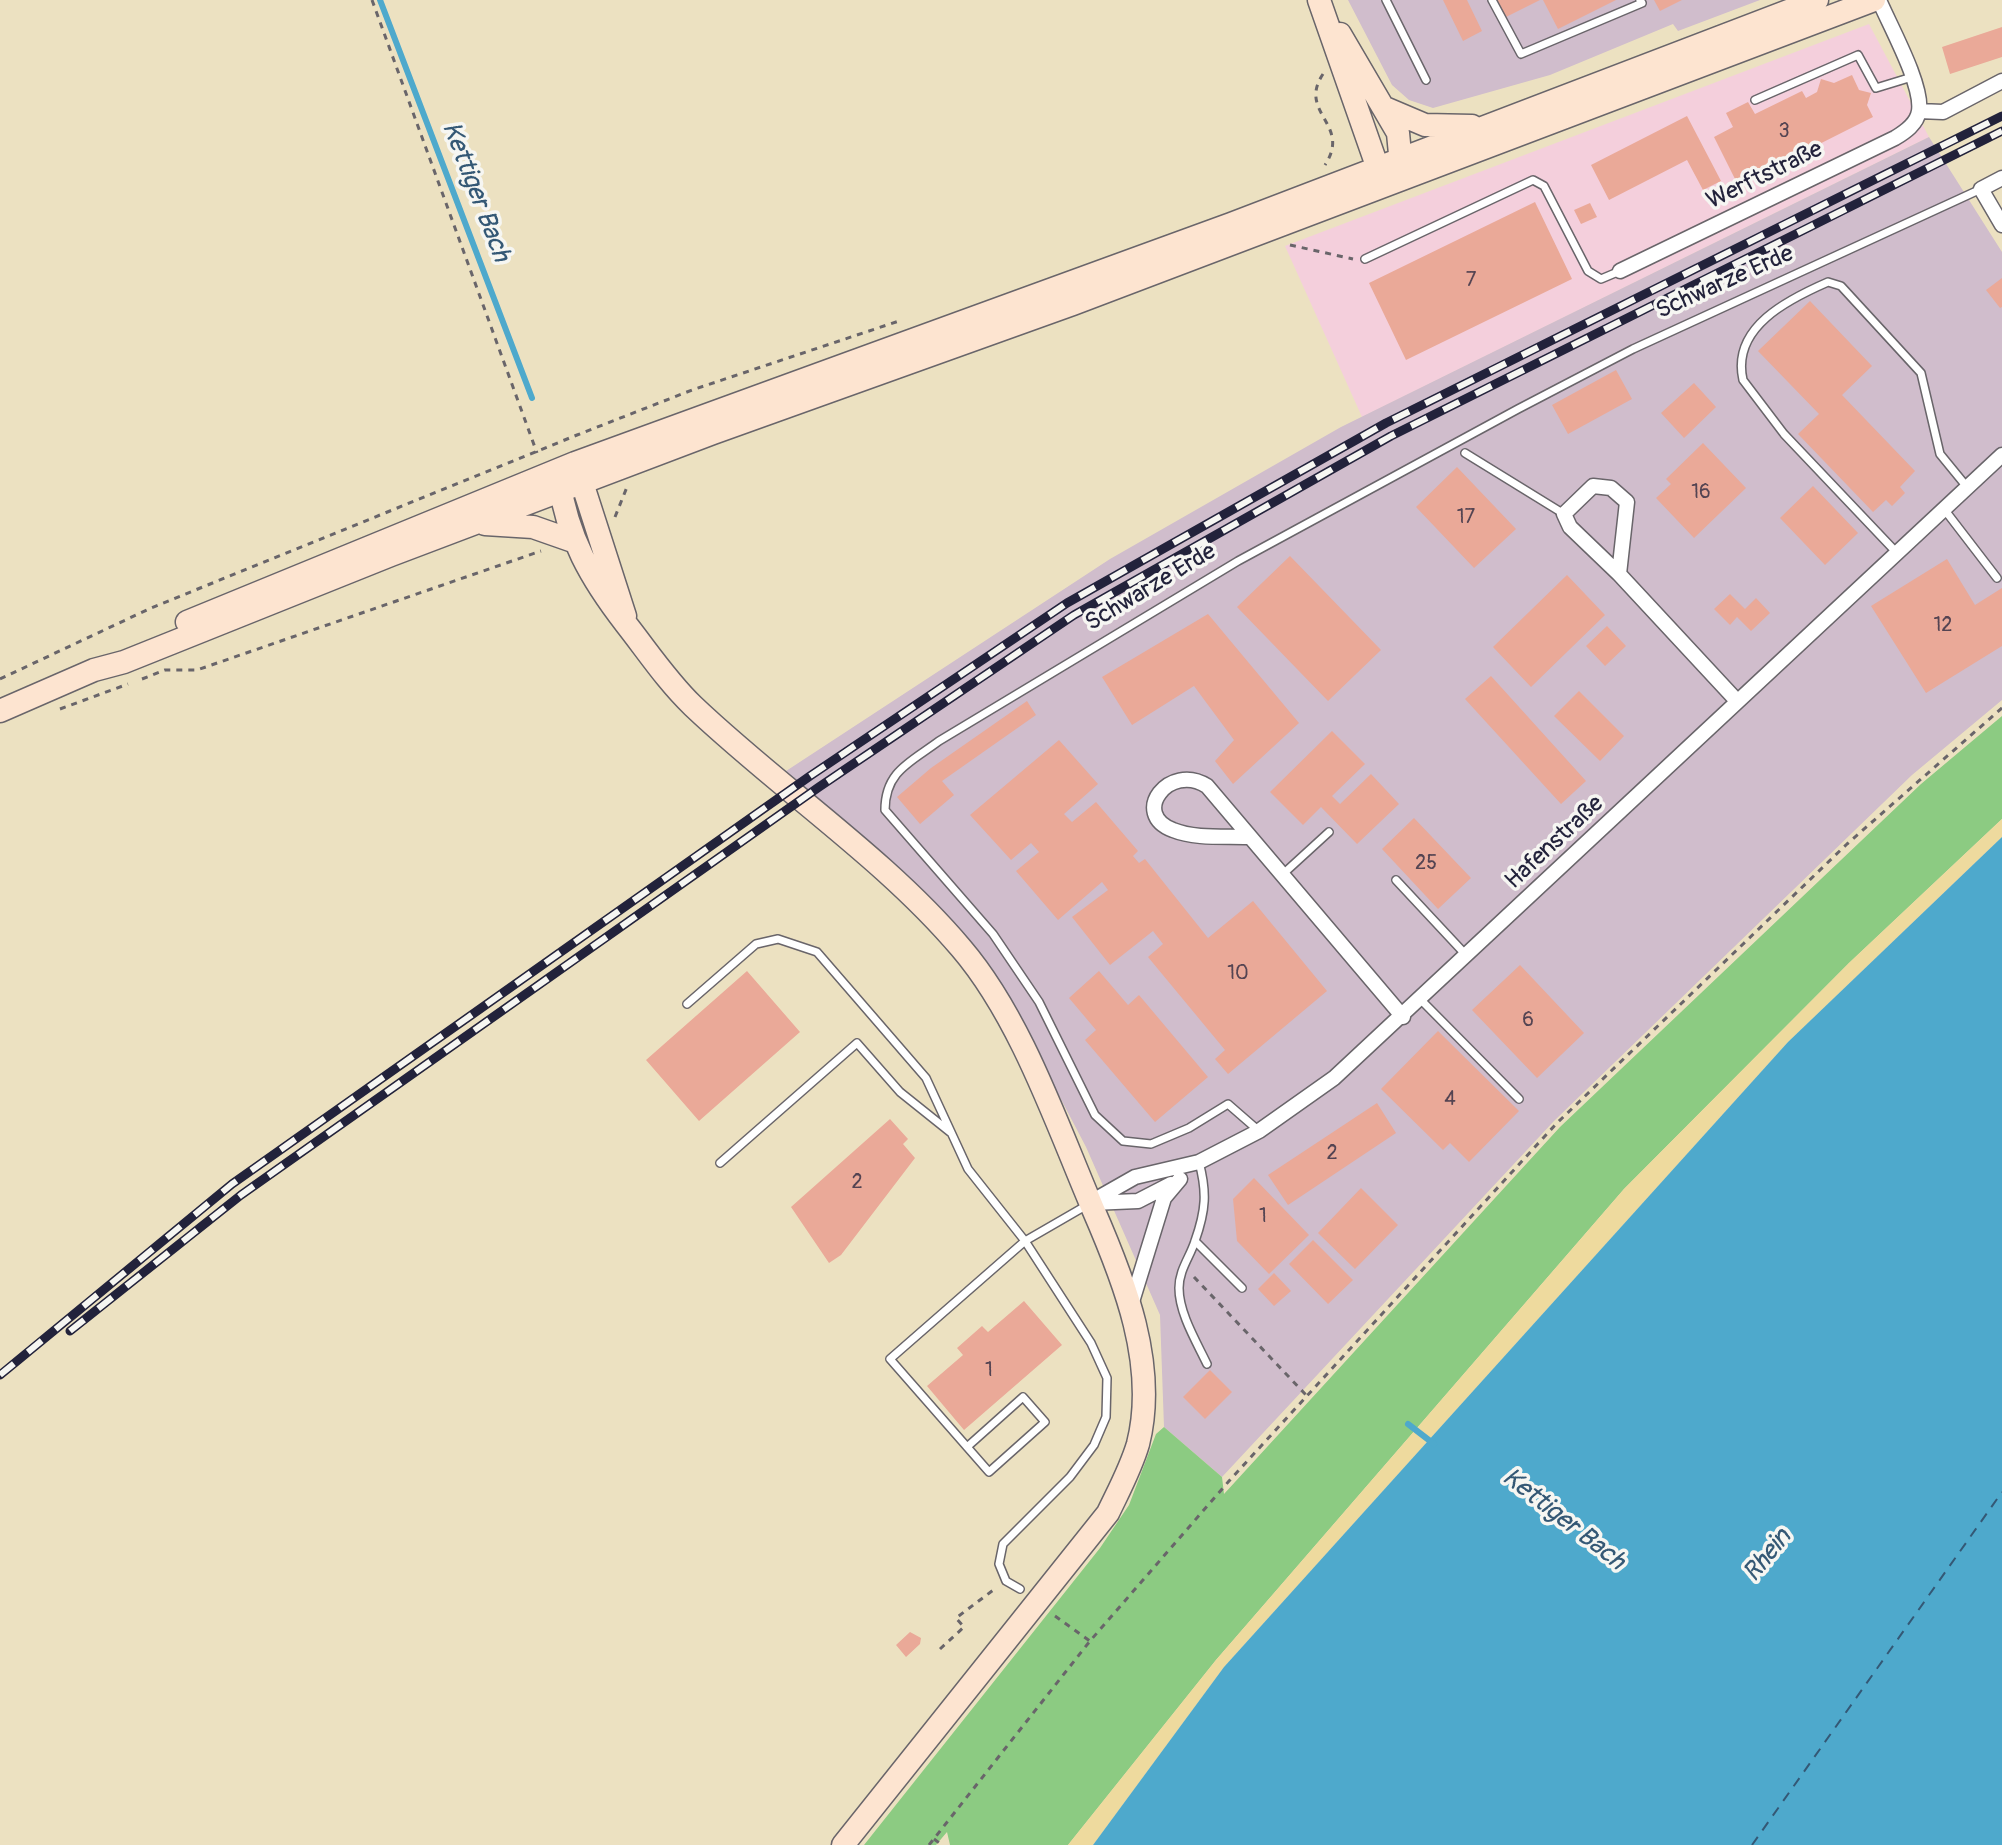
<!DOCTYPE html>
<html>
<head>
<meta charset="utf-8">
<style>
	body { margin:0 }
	canvas { display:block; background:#ece1c1 }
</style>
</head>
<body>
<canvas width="2002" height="1845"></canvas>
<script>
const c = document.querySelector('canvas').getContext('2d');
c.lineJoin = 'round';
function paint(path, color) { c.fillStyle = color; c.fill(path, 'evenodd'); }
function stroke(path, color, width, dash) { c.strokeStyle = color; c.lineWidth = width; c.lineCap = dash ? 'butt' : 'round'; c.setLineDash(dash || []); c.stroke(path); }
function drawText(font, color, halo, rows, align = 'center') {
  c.font = font + ' Pangolin,sans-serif'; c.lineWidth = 7; c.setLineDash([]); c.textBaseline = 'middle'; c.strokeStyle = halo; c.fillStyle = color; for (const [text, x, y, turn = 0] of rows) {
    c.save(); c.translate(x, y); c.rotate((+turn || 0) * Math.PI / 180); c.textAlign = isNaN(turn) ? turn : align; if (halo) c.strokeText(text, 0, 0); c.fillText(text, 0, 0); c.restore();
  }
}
const built = new Path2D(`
	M1869 24 1929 137 1362 417 1285 246Z`);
const industrial = new Path2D(`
	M1348 0H1760L1678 31 1673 24 1550 75 1433 108 1409 100 1392 85Z
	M1929 137 2002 252V700L1912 775 1554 1121 1222 1477 1164 1427 1160 1315 1086 1147 1021 1023 975 952 922 891 783 773 1110 559 1341 427Z`);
const green = new Path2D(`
	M2002 716V819L1849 963 1624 1189 1216 1660 1068 1845H950L947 1832 936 1845H864L1100 1548 1129 1505 1156 1434 1164 1427 1222 1477 1224 1494 1560 1127 1921 784Z`);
const sand = new Path2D(`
	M2002 819V837L1788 1042 1224 1667 1093 1845H1068L1216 1660 1624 1189 1849 963Z`);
const water = new Path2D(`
	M2002 837V1845H1093L1224 1667 1788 1042Z`);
const stream = new Path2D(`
	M380 0 532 398
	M1408 1424 1434 1444`);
const ferry = new Path2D(`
	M1752 1845 2002 1492`);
const building = new Path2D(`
	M1443 0H1467L1482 31 1463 41Z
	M1497 0H1540L1506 17Z
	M1543 0H1616L1558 29Z
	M1654 0H1682L1660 11Z
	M2002 27V57L1950 74 1942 47Z
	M1852 75 1859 90 1871 93 1867 105 1873 117 1738 185 1714 137 1733 127 1726 113 1748 102 1755 114 1802 91 1806 98 1817 92 1821 79 1834 83Z
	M1687 116 1721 181 1703 190 1687 160 1609 200 1591 165Z
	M1535 202 1572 279 1406 360 1369 283Z
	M1590 203 1597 217 1581 224 1574 210Z
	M2002 278V307L2000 308 1986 290Z
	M1810 301 1872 366 1842 395 1915 471 1900 487 1905 493 1892 506 1886 500 1873 512 1798 434 1819 414 1758 351Z
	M1616 370 1632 399 1568 434 1552 405Z
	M1694 383 1716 407 1684 438 1661 413Z
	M1703 443 1746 488 1694 538 1656 498 1671 484 1666 479Z
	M1457 467 1516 529 1474 568 1416 507Z
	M1813 486 1858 533 1825 565 1780 518Z
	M1290 556 1381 650 1328 701 1237 607Z
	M1947 559 1975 605 2002 588V646L1926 693 1871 606Z
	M1567 575 1605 615 1531 687 1493 647Z
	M1730 594 1745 609 1756 598 1770 613 1751 631 1737 617 1730 625 1714 609Z
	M1208 614 1299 723 1233 784 1215 761 1234 740 1194 686 1132 725 1102 677Z
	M1607 626 1626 646 1605 666 1586 646Z
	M1491 676 1586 781 1561 804 1465 699Z
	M1579 691 1624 736 1600 761 1554 716Z
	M1027 701 1036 715 942 781 954 795 920 824 897 797 931 768Z
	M1332 731 1365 764 1332 796 1340 804 1371 774 1399 804 1357 844 1321 807 1303 825 1270 792Z
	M1059 740 1098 784 1064 814 1072 822 1096 802 1138 851 1133 856 1139 863 1145 859 1208 938 1253 901 1327 991 1228 1074 1215 1059 1225 1050 1148 957 1163 944 1153 931 1110 965 1072 917 1108 890 1102 882 1058 920 1016 871 1039 852 1031 843 1011 860 970 815Z
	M1414 818 1471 878 1438 909 1382 849Z
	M1520 965 1584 1033 1537 1078 1472 1010Z
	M747 971 800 1032 699 1121 646 1060Z
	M1099 971 1128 1005 1139 995 1208 1077 1155 1122 1085 1040 1096 1030 1069 998Z
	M1438 1031 1519 1111 1469 1162 1450 1143 1443 1150 1381 1089Z
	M1377 1103 1396 1133 1288 1205 1268 1175Z
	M890 1119 908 1139 903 1144 915 1158 841 1255 829 1263 791 1207Z
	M1254 1178 1309 1235 1269 1274 1237 1241 1233 1199Z
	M1361 1188 1398 1225 1355 1269 1318 1233Z
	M1313 1240 1353 1280 1328 1304 1289 1264Z
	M1274 1273 1291 1291 1274 1306 1258 1289Z
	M1024 1301 1062 1345 964 1430 927 1386 963 1355 957 1348 982 1326 988 1332Z
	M1210 1370 1232 1392 1205 1419 1183 1397Z
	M910 1632 921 1638 920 1644 906 1657 896 1645Z`);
const path = new Path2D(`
	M372 0 537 453
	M1323 74C1297 113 1352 124 1325 165
	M1290 245 1353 259
	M615 517 627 487
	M0 679 151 608 577 435 692 390 902 320
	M142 679 165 670H197L541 551
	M60 709 128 684
	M1194 1277 1307 1396
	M1055 1616 1090 1641
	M940 1649 964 1627 956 1618 996 1588
	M934 1839 942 1845
	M929 1845 1090 1641 1229 1481 1556 1124 1847 844 2002 708`);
const lane = new Path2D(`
	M1386 0 1426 80
	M1492 0 1521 54 1642 3 1640 0
	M1755 100 1858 55 1876 88 1912 77
	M1365 259 1533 180 1544 186 1588 271 1601 279 1620 271
	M1465 453 1564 514
	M1944 509 1997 578
	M1897 553 1784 434 1743 380C1731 327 1789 299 1828 282L1841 286 1921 373 1940 454 1967 487
	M1283 874 1329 832
	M1396 880 1466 955
	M1421 1000 1519 1099
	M687 1004 756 944 778 939 817 952 926 1078 968 1169 1025 1241 1091 1343 1107 1378 1106 1417 1094 1445 1070 1477 1003 1544 999 1564 1006 1581 1020 1589
	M1259 1131 1228 1104 1189 1128 1151 1144 1123 1141 1095 1115 1039 1002 993 934 885 810C885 771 911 762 939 741L1238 561 1518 409 1633 349 1981 189
	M1199 1162C1207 1192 1206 1210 1195 1241 1190 1257 1179 1270 1179 1288 1179 1313 1196 1341 1207 1364
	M720 1163 857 1043 900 1092 950 1132
	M1195 1241 1242 1288
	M967 1447 1023 1397 1045 1422 989 1472 890 1359 1025 1241 1089 1204`);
const street = new Path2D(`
	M1919 111 1943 112 2002 81
	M2002 178 1981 189 2002 225
	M1620 271 1895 138C1905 132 1917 124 1919 111 1923 85 1890 26 1879 0
	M1619 574 1627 502 1611 488 1593 486 1564 514 1570 527 1619 574 1737 701
	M1248 837C1225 836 1195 839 1173 830 1130 814 1169 762 1207 786L1403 1017
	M1091 1202 1135 1177 1199 1162 1259 1131 1334 1078 2002 455
	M1092 1203 1138 1201 1171 1184
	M1131 1305 1164 1198 1180 1179`);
const secondary = new Path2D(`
	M1319 0 1382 180
	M1340 34 1398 133 1400 154 1394 171
	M1385 108 1425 125 1472 126
	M578 470 625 616
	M559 480C567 537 591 579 626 624 648 652 667 681 693 706 779 788 885 858 961 948 1021 1018 1057 1125 1093 1209 1124 1280 1158 1365 1138 1444 1131 1468 1119 1490 1108 1513L843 1845
	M485 524 533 527 573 541
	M187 622 575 463 1231 224 1817 0
	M0 711 94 670 124 662 391 555 713 433 1073 304 1874 0`);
const rail = new Path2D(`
	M70 1331 241 1195 819 787 1074 615 1391 436 2002 131
	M0 1375 232 1184 810 776 1067 603 1386 423 2002 116`);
const numberNames = [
	["3",1784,132],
	["7",1471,281],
	["16",1701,493],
	["17",1466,518],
	["12",1943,626],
	["25",1426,864],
	["10",1238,974],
	["6",1528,1021],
	["4",1450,1100],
	["2",1332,1154],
	["2",857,1183],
	["1",1263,1217],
	["1",989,1371]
];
const streetNames = [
	["Werftstraße",1765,176,-26],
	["Schwarze Erde",1725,283,-24],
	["Schwarze Erde",1151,588,-31],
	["Hafenstraße",1555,843,-43]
];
const waterNames = [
	["Kettiger Bach",475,192,69],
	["Kettiger Bach",1563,1520,38],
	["Rhein",1768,1556,-51]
];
paint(built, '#f4cfdc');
paint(industrial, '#d0bdcc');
paint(green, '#8ccb82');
paint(sand, '#eeda9e');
paint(water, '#4ea9cc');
stroke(stream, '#4ea9cc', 6);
stroke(ferry, '#345875', 2, [10, 8]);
paint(building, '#eaa998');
stroke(lane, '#69656a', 10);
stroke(street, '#69656a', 17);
stroke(secondary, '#69656a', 25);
stroke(path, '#69656a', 3, [6, 6]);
stroke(lane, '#fff', 7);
stroke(street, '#fff', 14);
stroke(secondary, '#fde4d0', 22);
stroke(rail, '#22223b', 9);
stroke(rail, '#f6f6f2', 6, [18]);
drawText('20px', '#544452', null, numberNames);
drawText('24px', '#22223b', '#f6f6f2', streetNames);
drawText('italic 26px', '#345875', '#f6f6f2', waterNames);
</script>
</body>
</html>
